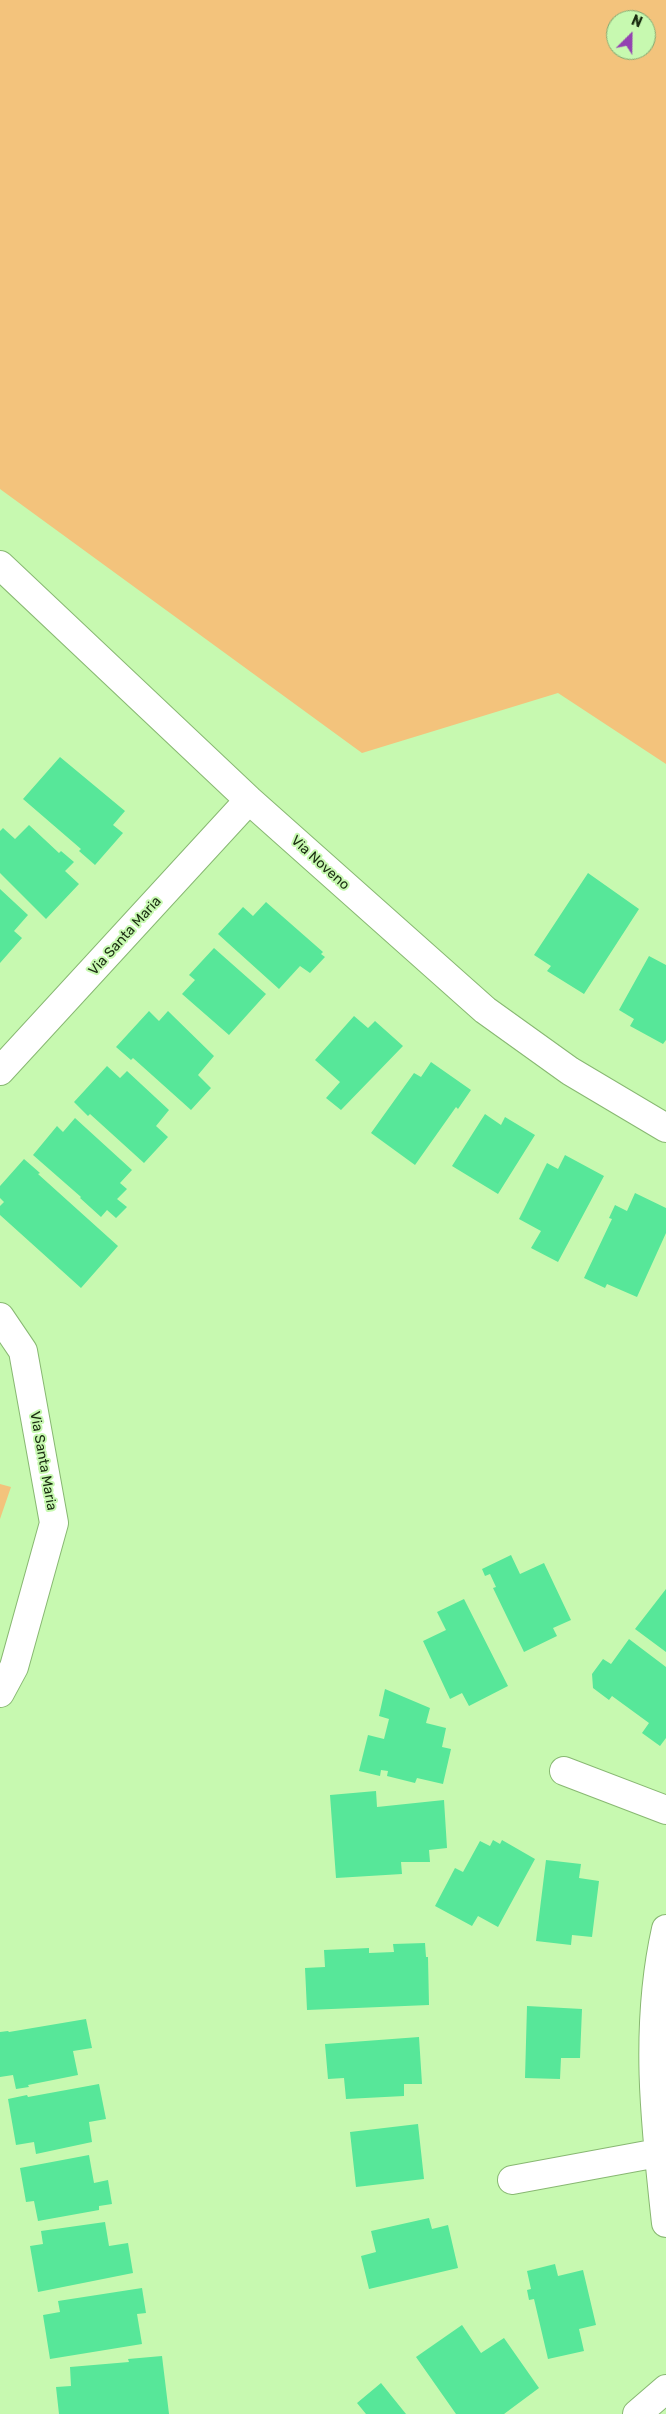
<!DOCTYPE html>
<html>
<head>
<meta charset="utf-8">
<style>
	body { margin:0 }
	#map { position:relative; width:666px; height:2414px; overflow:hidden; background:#c7f9b0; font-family:Rubik,sans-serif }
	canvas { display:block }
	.north { position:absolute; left:606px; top:10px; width:50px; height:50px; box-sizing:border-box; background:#c7f9b0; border:1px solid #82a871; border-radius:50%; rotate:23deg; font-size:14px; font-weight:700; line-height:20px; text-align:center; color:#1b2e12 }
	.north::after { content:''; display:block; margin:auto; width:18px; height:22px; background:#9342b1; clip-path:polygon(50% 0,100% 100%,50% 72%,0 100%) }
</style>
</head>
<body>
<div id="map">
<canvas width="666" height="2414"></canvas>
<div class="north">N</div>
</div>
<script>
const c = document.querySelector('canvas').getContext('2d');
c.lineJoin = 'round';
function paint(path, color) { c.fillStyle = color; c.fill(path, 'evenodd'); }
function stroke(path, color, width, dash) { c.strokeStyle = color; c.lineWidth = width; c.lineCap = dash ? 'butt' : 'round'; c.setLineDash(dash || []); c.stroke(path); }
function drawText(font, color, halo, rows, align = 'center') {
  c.font = font + ' Rubik,sans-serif'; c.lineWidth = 4; c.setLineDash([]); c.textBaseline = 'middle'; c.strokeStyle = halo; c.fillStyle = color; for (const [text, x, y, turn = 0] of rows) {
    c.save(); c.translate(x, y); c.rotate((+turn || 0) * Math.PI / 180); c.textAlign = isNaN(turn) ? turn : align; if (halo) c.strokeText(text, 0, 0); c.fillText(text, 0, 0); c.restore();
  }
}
const green = new Path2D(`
	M0 0H666V764L558 693 362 753 0 489ZM616 20H646V50H616Z
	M0 1484 11 1487 0 1519Z`);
const building = new Path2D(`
	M60 757 125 811 113 825 123 833 95 865 79 851 81 849 23 799Z
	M29 825 59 853 61 851 74 862 65 871 79 884 46 919 0 873V831L3 828 15 839Z
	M588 873 639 909 584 994 547 971 551 966 534 955Z
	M0 889 28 915 14 931 22 938 0 963Z
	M266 902 323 952 321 954 325 957 310 973 300 966 279 989 218 934 243 907 253 916Z
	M214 948 266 994 229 1035 182 994 195 980 189 975Z
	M649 956 666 965V1040L663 1044 630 1026 634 1019 619 1010Z
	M149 1011 159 1021 168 1011 214 1056 198 1075 211 1088 191 1110 133 1058 131 1060 116 1047Z
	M354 1016 368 1028 375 1021 403 1046 341 1110 326 1098 340 1082 315 1060Z
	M431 1062 471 1090 458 1109 456 1107 415 1165 371 1133 414 1073 421 1077Z
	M107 1066 120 1078 127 1071 169 1110 156 1126 168 1137 144 1163 90 1114 88 1116 74 1102Z
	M485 1114 501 1125 505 1117 535 1135 498 1194 452 1166Z
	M75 1118 132 1170 120 1183 127 1189 117 1199 127 1207 116 1218 107 1210 101 1217 80 1198 81 1197 33 1155 57 1126 63 1132Z
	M565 1155 604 1176 558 1262 531 1248 541 1231 519 1219 547 1163 558 1169Z
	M24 1159 40 1173 38 1174 118 1246 81 1288 0 1215V1206L4 1202 0 1198V1186Z
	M635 1193 666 1208V1233L637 1297 607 1284 605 1288 584 1278 612 1219 609 1218 615 1205 627 1211Z
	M511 1555 520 1574 544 1563 571 1620 553 1628 557 1636 524 1652 493 1588 496 1587 490 1574 485 1576 482 1569Z
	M666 1589V1652L635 1629Z
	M464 1599 508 1686 469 1706 462 1693 450 1699 423 1641 446 1630 437 1612Z
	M629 1639 666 1667V1738L660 1746 642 1733 649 1723 612 1696 609 1700 593 1688 592 1674 603 1659 611 1664Z
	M385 1689 430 1708 426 1723 446 1728 442 1747 451 1749 443 1784 417 1778 415 1783 387 1776 388 1771 381 1770 380 1776 359 1771 368 1735 384 1739 389 1719 379 1716Z
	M376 1791 377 1807 444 1800 447 1848 429 1850 430 1862H401L402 1874 336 1878 330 1795Z
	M493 1840 500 1844 502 1840 535 1859 498 1927 478 1916 472 1926 435 1906 455 1868 463 1872 480 1841 490 1846Z
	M546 1860 581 1864 579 1878 599 1881 592 1937 572 1935 571 1945 536 1941Z
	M425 1943 426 1957H428L429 2005 307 2010 305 1968 325 1967 324 1950 369 1948V1953L394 1952 393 1944Z
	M527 2006 582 2009 580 2058H561L560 2079 525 2078Z
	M86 2019 92 2048 73 2051 78 2075 28 2085 29 2087 16 2089 13 2075 0 2077V2032L8 2031 9 2032Z
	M419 2037 422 2084H404V2096L346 2099 344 2078 328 2079 325 2044Z
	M99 2084 106 2119 89 2122 92 2142 36 2154 34 2142 16 2145 8 2099 27 2095 28 2097Z
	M418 2124 424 2179 356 2187 350 2132Z
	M89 2155 94 2183 108 2180 112 2204 99 2206V2210L38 2221 34 2201 26 2202 20 2168Z
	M429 2218 432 2229 448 2225 458 2268 369 2289 361 2256 376 2252 371 2231Z
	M105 2222 109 2246 128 2243 133 2273 38 2292 30 2246 43 2244 41 2231Z
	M555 2264 558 2276 583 2270 596 2325 579 2329 584 2351 548 2359 534 2299 529 2300 527 2290 531 2289 527 2271Z
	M142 2288 146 2313 137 2314 142 2344 50 2359 43 2315 60 2312 58 2301Z
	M462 2325 481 2353 504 2338 539 2388 504 2414H456L416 2357Z
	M162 2356 169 2414H59L56 2387 71 2386 70 2367 129 2362 128 2359Z
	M381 2383 406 2414H366L357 2403Z`);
const minor = new Path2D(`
	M0 565 249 800 485 1010 570 1071 666 1128
	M0 1071 249 800
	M0 1317 23 1351 54 1523 14 1667 0 1693
	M564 1771 666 1810
	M666 1929C644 2027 655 2124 666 2223
	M512 2180 658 2153
	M637 2414 666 2389`);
const streetNames = [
	["Via Noveno",320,863,42],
	["Via Santa Maria",125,936,-48],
	["Via Santa Maria",43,1461,80]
];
paint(green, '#f3c37c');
paint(building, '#57e799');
stroke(minor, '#88b872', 30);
stroke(minor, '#fff', 28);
drawText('14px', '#1b2e12', '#c7f9b0', streetNames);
</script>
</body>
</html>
